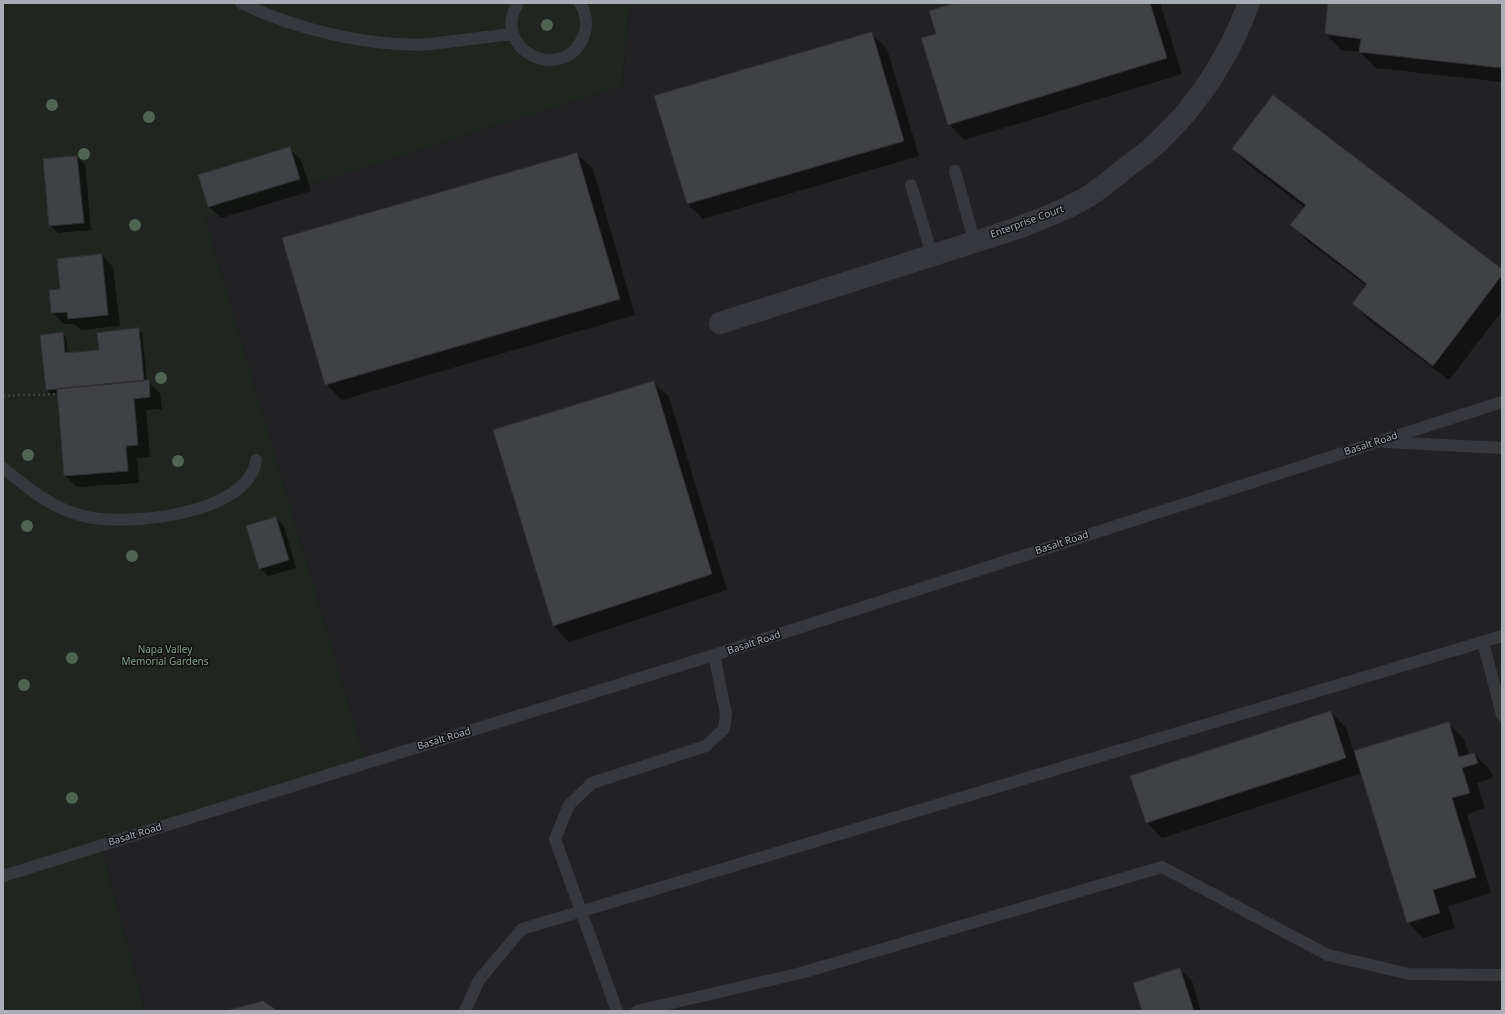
<!DOCTYPE html>
<html>
<head>
<meta charset="utf-8">
<style>
	body { margin:0 }
	#map { position:relative; width:1505px; height:1014px; overflow:hidden; background:#161618; font-family:"Noto Sans",sans-serif }
	canvas { display:block }
	.frame { position:absolute; inset:0; border:4px solid #a8adb8; pointer-events:none }
</style>
</head>
<body>
<div id="map">
<canvas width="1505" height="1014"></canvas>
<div class="frame"></div>
</div>
<script>
const c = document.querySelector('canvas').getContext('2d');
c.lineJoin = 'round';
function paint(path, color) { c.fillStyle = color; c.fill(path, 'evenodd'); }
function stroke(path, color, width, dash) { c.strokeStyle = color; c.lineWidth = width; c.lineCap = dash ? 'butt' : 'round'; c.setLineDash(dash || []); c.stroke(path); }
function drawText(font, color, halo, rows, align = 'center') {
  c.font = font + ' "Noto Sans",sans-serif'; c.lineWidth = 3; c.setLineDash([]); c.textBaseline = 'middle'; c.strokeStyle = halo; c.fillStyle = color; for (const [text, x, y, turn = 0] of rows) {
    c.save(); c.translate(x, y); c.rotate((+turn || 0) * Math.PI / 180); c.textAlign = isNaN(turn) ? turn : align; if (halo) c.strokeText(text, 0, 0); c.fillText(text, 0, 0); c.restore();
  }
}
const built = new Path2D(`
	M630 3H1502V396L793 629 1502 402V1011H145L101 845 366 763 205 218 622 86Z`);
const green = new Path2D(`
	M3 3H630L622 86 205 218 366 763 101 845 145 1011H3Z`);
const shadow = new Path2D(`
	M958 3H1160L1182 74 964 140 949 124 937 35Z
	M1329 3H1502V82L1376 68 1360 52 1341 50 1326 34Z
	M872 34 887 49 919 156 703 219 687 204Z
	M289 148 301 160 311 191 221 218 209 207Z
	M1233 149 1502 271V311L1449 380 1369 320 1353 304 1367 286 1307 241 1292 225 1305 208 1249 165Z
	M577 154 593 169 635 315 342 400 326 384Z
	M77 157 85 165 91 230 58 233 50 225Z
	M102 255 113 267 120 326 81 330 74 324H64L52 312 61 290Z
	M138 329 142 333 147 381 160 393 162 409 146 410 150 457 137 458 139 483 77 487 65 476 58 393 50 394 47 390 62 333 66 337 68 354 100 351Z
	M653 382 669 397 727 590 569 642 554 626 494 430Z
	M276 518 284 526 296 568 268 576 260 568Z
	M1331 712 1346 728 1354 752 1448 723 1464 739 1469 755 1474 754 1490 770 1493 778 1477 783 1485 808 1467 814 1491 893 1448 906 1455 928 1423 938 1408 922 1362 773 1162 838 1147 822Z
	M1180 969 1192 981 1201 1011H1143Z`);
const building = new Path2D(`
	M955 3H1150L1167 58 948 125 921 38 936 34 929 11Z
	M1328 3H1502V68L1359 52 1361 39 1325 34Z
	M872 32 904 141 687 204 654 96Z
	M1273 95 1502 269V275L1433 366 1352 304 1367 284 1290 225 1306 205 1232 149Z
	M290 147 300 179 208 207 198 175Z
	M577 153 620 299 325 385 282 238Z
	M77 156 84 223 49 226 43 159Z
	M102 254 108 315 68 319 67 312 51 313 49 290 60 289 57 259Z
	M139 328 144 381 46 390 40 335 63 332 65 353 99 350 97 333Z
	M149 380 150 397 134 399 138 445 126 446 128 471 64 476 57 389Z
	M654 381 712 574 553 626 493 430Z
	M276 517 289 560 259 569 246 526Z
	M1331 711 1346 758 1146 823 1130 776Z
	M1449 722 1459 757 1474 753 1478 763 1462 768 1470 793 1452 798 1476 877 1433 890 1440 913 1407 923 1354 751Z
	M1180 968 1194 1011H1142L1133 983Z
	M263 1001 278 1011H226Z`);
const path = new Path2D(`
	M3 396 57 394`);
const service = new Path2D(`
	M241 3C295 29 371 48 431 44 458 41 485 37 513 34
	M518 3C489 49 564 87 584 35 588 25 586 12 580 3
	M955 171 974 240
	M911 185 932 255
	M1385 442 1502 448
	M3 468C28 488 51 508 83 516 126 527 249 515 256 460
	M1483 642 1502 715
	M3 876 714 655 1502 402
	M465 1011 479 980 522 929 1502 636
	M617 1011 555 839 569 805 592 783 706 746 724 729 726 714 714 655
	M637 1011 801 973 1162 867 1328 955 1409 974 1502 975`);
const minor = new Path2D(`
	M720 323 1015 229C1038 220 1061 212 1082 200 1095 193 1107 183 1118 174 1133 162 1150 151 1163 137 1201 101 1231 52 1249 3`);
const trees = [
	[547,25],
	[52,105],
	[149,117],
	[84,154],
	[135,225],
	[161,378],
	[28,455],
	[178,461],
	[27,526],
	[132,556],
	[72,658],
	[24,685],
	[72,798]
];
const streetNames = [
	["Enterprise Court",1027,222,-20],
	["Basalt Road",1371,444,-18],
	["Basalt Road",1062,543,-18],
	["Basalt Road",754,643,-18],
	["Basalt Road",444,739,-17],
	["Basalt Road",135,835,-17]
];
const parkNames = [
	["Napa Valley",165,650],
	["Memorial Gardens",165,662]
];
paint(built, '#222225');
paint(green, '#1e261f');
paint(shadow, '#0007');
paint(building, '#404145');
stroke(building, '#303034', 1);
stroke(path, '#3d3f44', 2.5, [2, 3]);
stroke(service, '#37383d', 12);
stroke(minor, '#37383d', 22);
c.fillStyle = '#506452';
for (const [x, y] of trees) { c.beginPath(); c.arc(x, y, 6, 0, 2 * Math.PI); c.fill(); }
drawText('10px', '#a8adb8', '#111113', streetNames);
drawText('10px', '#7fa381', '#111113', parkNames);
</script>
</body>
</html>
